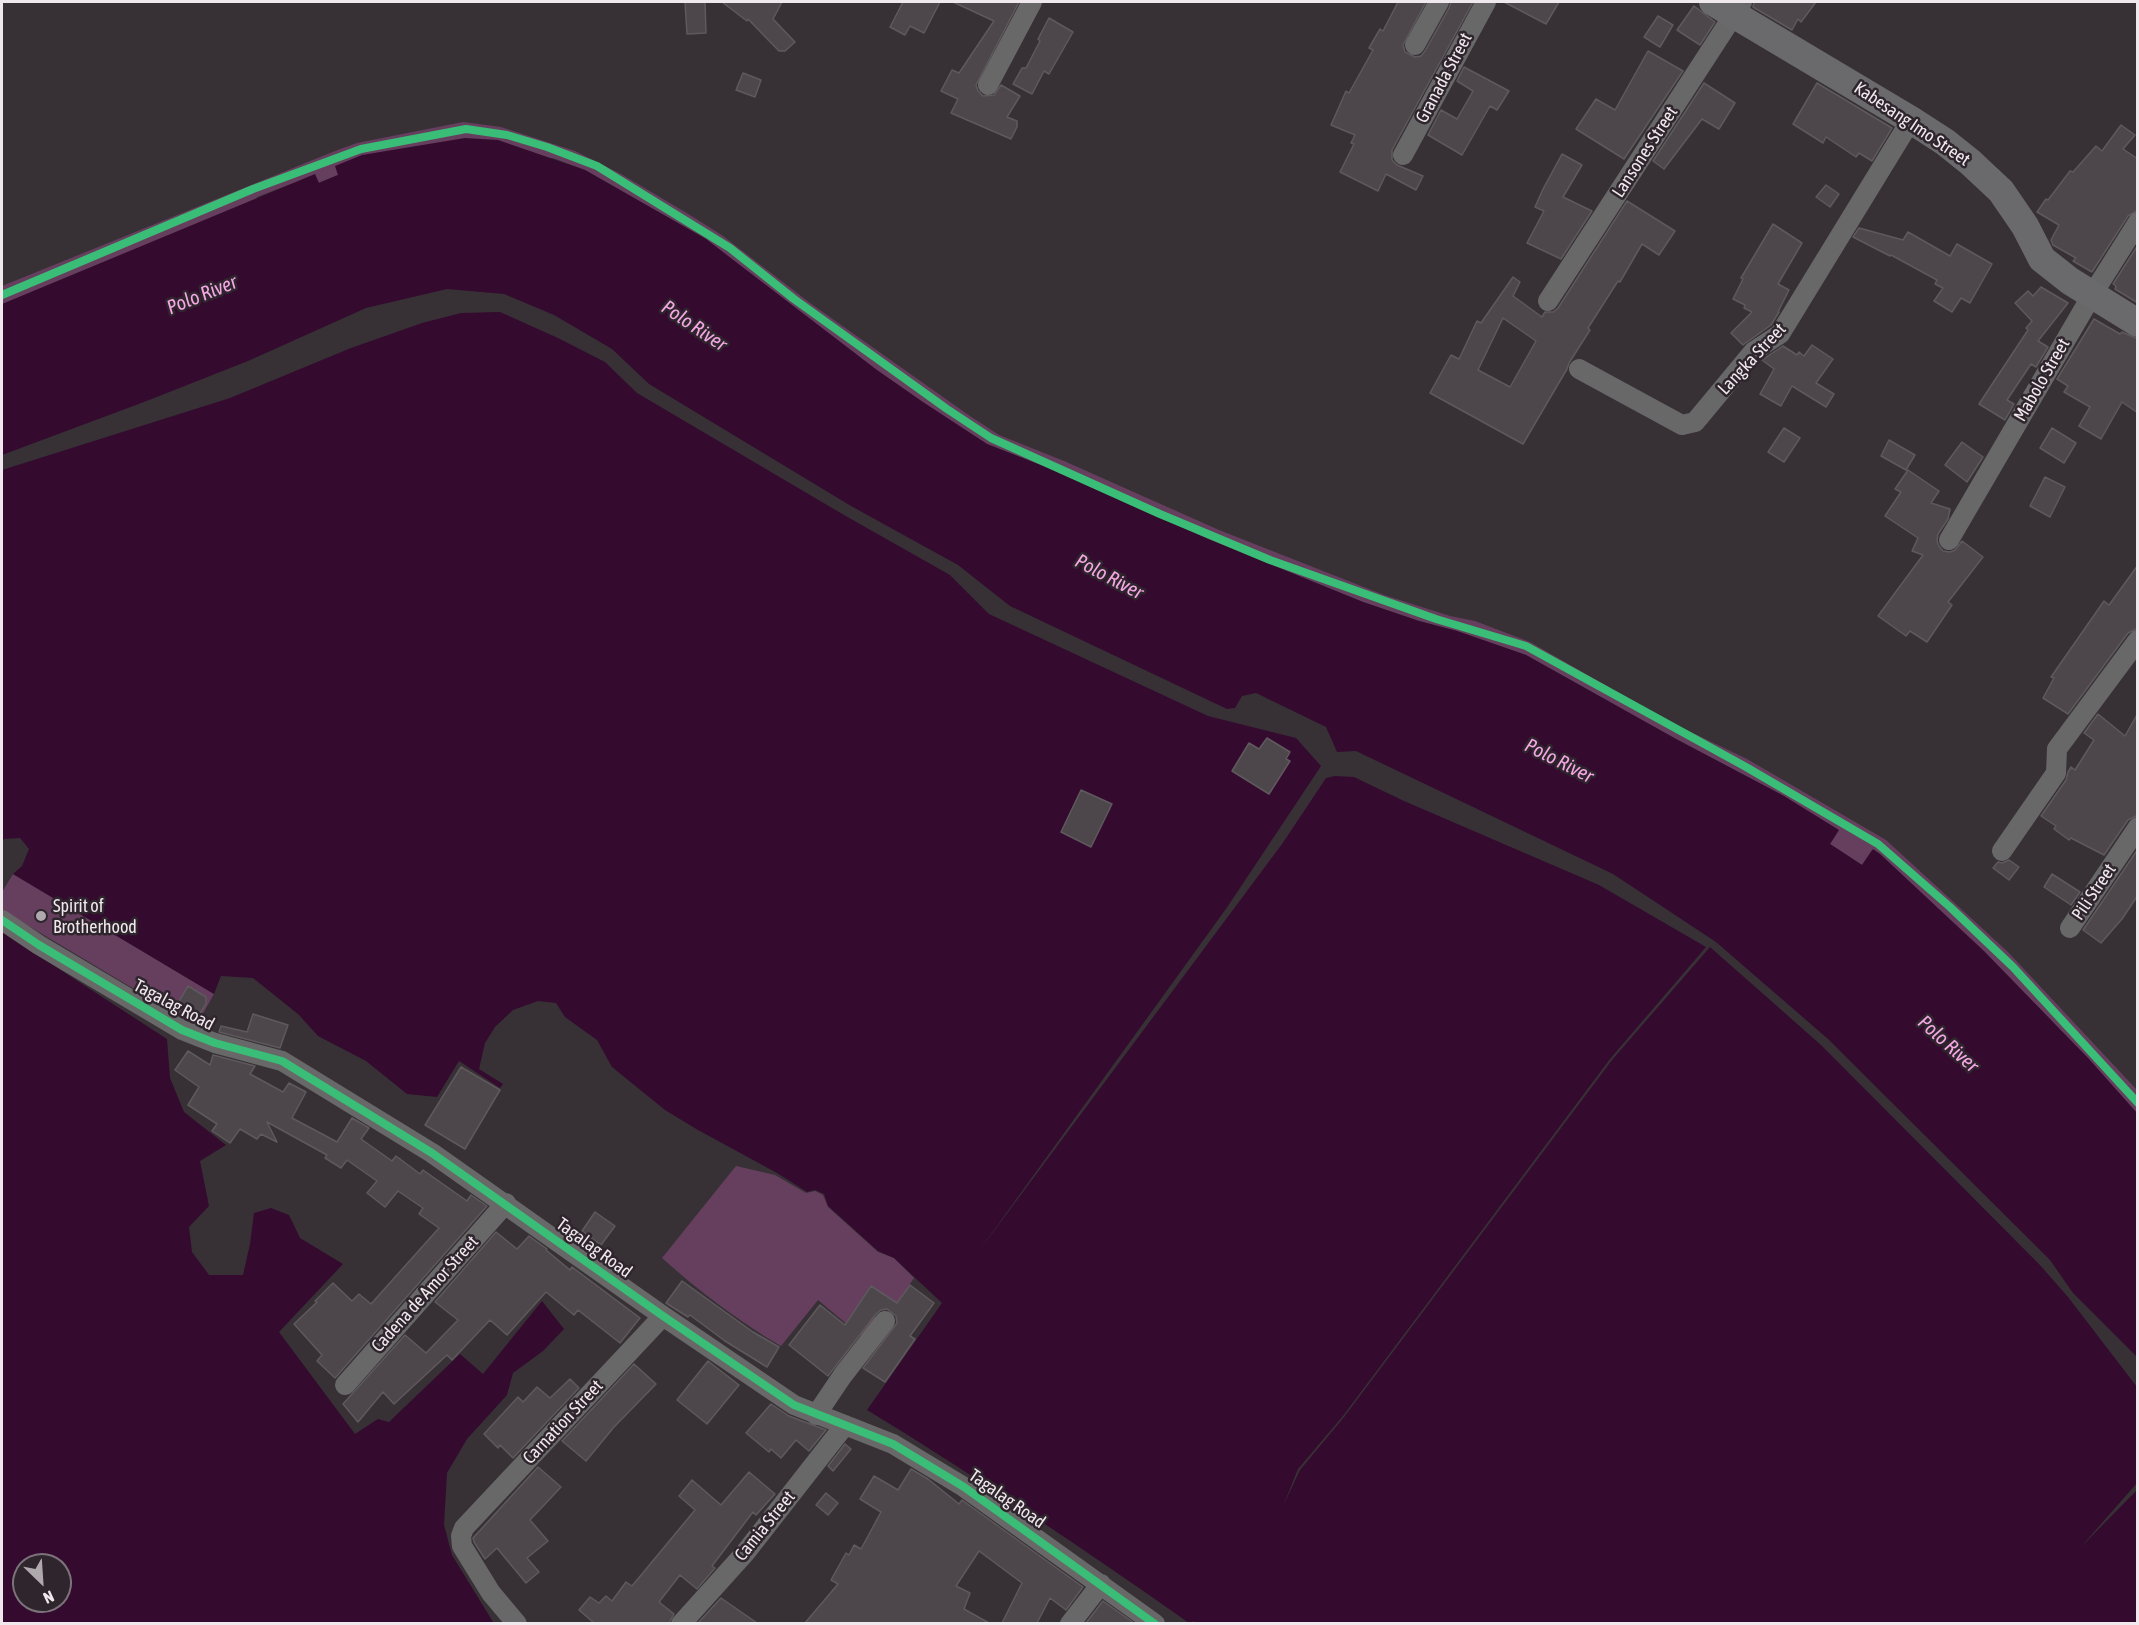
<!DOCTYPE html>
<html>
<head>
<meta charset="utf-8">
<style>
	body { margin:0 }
	#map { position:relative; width:2139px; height:1625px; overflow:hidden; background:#373136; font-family:"Asap Condensed",sans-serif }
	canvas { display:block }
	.frame { position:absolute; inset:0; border:3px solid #efe8ed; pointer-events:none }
	.north { position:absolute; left:12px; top:1553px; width:60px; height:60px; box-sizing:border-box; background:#2f252d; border:2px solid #7c737a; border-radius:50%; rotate:155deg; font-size:16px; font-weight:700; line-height:24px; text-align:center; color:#efe8ed }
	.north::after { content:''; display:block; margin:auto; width:21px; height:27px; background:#afa8ad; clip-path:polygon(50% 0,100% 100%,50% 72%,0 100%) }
</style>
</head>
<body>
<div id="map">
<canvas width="2139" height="1625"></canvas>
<div class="frame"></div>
<div class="north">N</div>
</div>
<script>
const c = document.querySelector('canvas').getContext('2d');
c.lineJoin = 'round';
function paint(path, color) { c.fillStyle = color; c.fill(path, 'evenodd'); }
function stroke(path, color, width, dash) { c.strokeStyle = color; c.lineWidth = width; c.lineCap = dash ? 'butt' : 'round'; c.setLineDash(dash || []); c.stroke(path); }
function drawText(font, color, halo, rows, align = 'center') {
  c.font = font + ' "Asap Condensed",sans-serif'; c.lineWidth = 5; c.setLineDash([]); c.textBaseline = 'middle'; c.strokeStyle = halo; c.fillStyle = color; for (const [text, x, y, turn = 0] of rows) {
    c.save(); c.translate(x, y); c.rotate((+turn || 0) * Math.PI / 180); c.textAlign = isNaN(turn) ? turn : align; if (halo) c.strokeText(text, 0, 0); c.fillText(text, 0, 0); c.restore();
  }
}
const green = new Path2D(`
	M463 122 501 127 575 151 621 174 690 215 723 236 810 303 967 414 999 435 1064 461 1219 530 1384 595 1450 616 1475 621 1530 642 1668 721 1747 759 1886 840 2008 952 2137 1090V1113C2056 1022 1969 938 1880 854L1872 850 1862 865 1830 844 1835 836 1784 796 1676 739 1526 655 1457 631 1419 621 1363 602 1208 539 1048 468 987 444 923 403H914L836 347 706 239 585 170 553 158 338 175 318 183 291 184 257 197 255 204 154 246 106 262 46 287 43 293 2 310V286L335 151 357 143Z
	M13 874 214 994 196 1026 2 910V892Z
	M736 1166 775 1175 806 1193 815 1191 823 1195 828 1207 878 1252 894 1258 914 1278 897 1303 870 1286 858 1306 879 1320 866 1340 818 1300 781 1346C738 1321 699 1291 662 1258Z`);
const water = new Path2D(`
	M465 138 498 140 585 170 706 239 877 370 923 402 987 444 1048 468 1208 539 1363 602 1419 621 1457 631 1526 655 1676 739 1784 796 1839 830 1830 844 1862 865 1873 849 1880 854 1984 951 2089 1059 2137 1113V1357L2073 1293 2050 1260 1828 1039 1716 942 1613 874 1356 751 1337 752 1326 727 1256 693 1242 696 1235 708 1227 709 1010 606 958 565 851 506 649 384 612 349 554 315 504 294 447 289 366 308 248 361 144 402 2 455V304L315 174 319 183 338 175 335 166 362 155Z
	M500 312 558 338 605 362 637 393 844 515 950 575 989 614 1208 716 1296 738 1321 766 1228 906 976 1255 1282 844 1326 778 1335 776 1354 777 1404 801 1599 885 1706 947 1610 1059 1343 1416 1298 1469 1283 1506 1300 1470 1344 1417 1612 1060 1710 947 1821 1045 2039 1264 2068 1297 2137 1387V1483L2080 1548 2137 1490V1623H1193L1194 1621 1189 1623C1084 1549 977 1477 867 1410L942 1303 894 1258 878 1251 828 1206 824 1194 815 1190 807 1192 777 1173 698 1130 665 1110 612 1067 597 1040 565 1017 556 1003 538 1001 513 1010 495 1027 485 1043 479 1069 503 1084 500 1088 459 1061 437 1097 407 1094 366 1061 318 1036 298 1014 253 978 221 976 214 994 13 874 22 866 29 849 20 838 4 839 2 842V470L230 398 351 348 422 323 461 313Z
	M2 932 167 1039 170 1078 184 1112 226 1145 200 1161 209 1206 189 1227 192 1252 209 1275H243L250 1244 254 1213 271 1208 289 1215 300 1238 343 1264 279 1332 355 1434 378 1419 389 1422 460 1354 483 1374 542 1301 564 1329 543 1351 513 1373 507 1395 467 1439 447 1473 444 1525 452 1555 493 1622 492 1623H2ZM24 1565H60V1601H24Z`);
const building = new Path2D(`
	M685 2H705L706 33 687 34Z
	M722 2H782L773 19 795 42 785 51H779L748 19 747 21Z
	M903 2H940L924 33 910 26 905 35 890 27Z
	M953 2H1019L976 85 978 91 983 96 994 95 1001 85 1020 96 1007 117 1017 121V127L1011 139 951 113 958 99 941 91 952 70 959 73 994 21Z
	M1398 2H1426L1403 45 1405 52 1415 57 1421 56 1425 51 1449 8 1451 2H1473L1392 150V160L1397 165 1423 176 1416 190 1386 174 1378 191 1340 172 1354 144 1351 143 1355 135 1331 125 1346 91 1349 93 1373 50 1369 48 1380 29 1383 31Z
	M1504 2H1559L1546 24Z
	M1754 2H1816L1801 22 1798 19 1792 30 1753 7Z
	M1694 6 1715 22 1700 45 1677 30Z
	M1658 16 1673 25 1660 47 1644 37Z
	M1049 18 1073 32 1049 74 1044 71 1032 94 1013 84 1022 68H1026L1040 41 1038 39Z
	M1648 51 1683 71 1624 159 1576 129 1596 99 1615 110Z
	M1464 67 1509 91 1497 110 1490 106 1462 155 1428 135 1441 110 1457 119 1473 91 1457 81Z
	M743 73 761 80 755 97 736 90Z
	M1704 83 1735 103 1719 129 1702 119 1664 169 1653 161Z
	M1817 83 1892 128 1872 161 1859 153 1856 157 1826 137 1823 143 1793 124Z
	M2121 125 2135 135 2123 149 2138 159V210L2128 216 2092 272 2073 261 2076 258 2053 245 2051 240 2059 225 2037 212 2046 199 2048 200 2070 171 2073 172 2096 146 2102 151Z
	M1562 154 1582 165 1563 197 1592 211 1561 259 1527 243 1544 211 1535 207 1543 189Z
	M1826 185 1839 194 1830 207 1816 197Z
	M1627 201 1675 231 1659 255 1642 244 1620 282 1618 281 1588 328 1590 330 1569 363 1567 369 1523 444 1430 393 1451 355 1459 359 1477 321 1481 323 1513 277 1520 282 1513 296 1542 317 1545 312H1553L1558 308ZM1503 318 1536 341 1510 387 1478 370Z
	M1773 224 1802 243 1778 284 1789 290 1778 312H1779L1771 325 1743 345 1731 333 1752 312 1744 308 1745 305 1733 299 1743 279 1741 278Z
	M1859 228 1903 240 1908 232 1950 256 1957 244 1992 264 1970 303 1961 298 1952 312 1934 301 1943 288 1935 284 1937 280 1891 255 1890 256 1853 237Z
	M2138 245V303L2115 289 2116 286 2113 284Z
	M2041 287 2068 303 2038 341 2048 347 2036 367 2031 364 2007 400 2014 404 2005 420 1979 404 2028 330 2026 328 2032 321 2015 303 2028 291 2033 296Z
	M2094 319 2120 334 2122 332 2138 339V413L2122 402 2101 439 2079 426 2090 407 2064 392 2068 386 2057 379Z
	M1812 345 1833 359 1816 383 1834 394 1826 407 1792 386 1781 406 1760 394 1774 369 1762 360 1783 346 1797 355 1799 352 1804 356Z
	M1784 428 1800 438 1784 462 1768 452Z
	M2052 428 2076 443 2064 463 2040 448Z
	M1889 440 1915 455 1906 470 1881 456Z
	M1962 442 1983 457 1967 482 1945 465Z
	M1908 470 1939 491 1931 503 1950 509 1948 519 1938 534 1937 541 1939 546 1943 551 1950 552 1955 550 1962 541 1983 557 1948 602 1952 605 1927 642 1910 631 1906 636 1878 616 1923 555 1912 551 1918 538 1885 516 1901 492 1895 489Z
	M2045 477 2065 487 2050 517 2030 506Z
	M2138 565V628L2128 633 2068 714 2043 698 2054 678 2051 677 2104 601 2109 605Z
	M2138 713V815L2128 820 2104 855 2071 838 2069 840 2054 829 2056 826 2041 816 2066 780 2068 772 2071 767 2075 770 2094 740 2084 733 2098 714 2125 736Z
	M1267 738 1290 752 1286 759 1290 761 1269 794 1232 771 1249 743 1259 749Z
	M1081 790 1112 804 1091 847 1061 832Z
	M2138 849V895L2122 919 2101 943 2083 930Z
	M2009 860 2019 867 2009 880 1993 868 1998 862 2002 863Z
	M2052 874 2080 892 2071 905 2044 887Z
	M188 986 206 997V1004L200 1013H194L178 1003Z
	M253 1014 288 1025 280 1048 219 1032 221 1026 247 1032Z
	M188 1051 210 1065 213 1055 255 1066 250 1074 283 1092 289 1083 306 1092 292 1118 337 1142 352 1118 369 1128 361 1139 392 1161 396 1156 420 1174 423 1170 467 1201 471 1195 487 1206 335 1378 317 1361 322 1355 294 1324 317 1302 315 1301 333 1283 352 1301 359 1294 371 1304 439 1228 419 1214 423 1208 398 1191 385 1207 367 1193 377 1181 347 1160 341 1168 325 1158 327 1155 267 1122 277 1142 261 1134 257 1139 240 1129 230 1143 212 1131 217 1124 188 1105 199 1087 175 1070Z
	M461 1067 500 1090 465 1149 425 1125Z
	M595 1212 615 1226 601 1245 582 1231Z
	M496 1232 517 1249 529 1236 547 1249 546 1250 570 1270 572 1267 640 1318 620 1343 578 1310 574 1315 546 1292 507 1335 490 1320 452 1360 447 1355 394 1404 383 1392 358 1422 343 1404 405 1335 426 1353 458 1320 435 1302Z
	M682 1281 753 1332 779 1347 767 1367 725 1341 690 1315 688 1317 666 1303Z
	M910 1285 934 1303 910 1336 915 1339 885 1382 863 1368 897 1323 896 1316 887 1309 881 1310 876 1314 828 1376 789 1345 820 1305 845 1325 871 1286 897 1303Z
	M708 1361 739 1385 707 1424 677 1400Z
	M634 1364 656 1384 614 1427 586 1461 562 1441Z
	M570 1379 579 1388 513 1458 500 1445 498 1448 484 1434 518 1397 523 1402 537 1387 550 1398Z
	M771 1404 789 1416 826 1430 809 1451 796 1440 781 1458 771 1449 769 1452 746 1433Z
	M845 1444 851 1449 833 1471 828 1466Z
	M538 1467 561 1487 530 1520 548 1541 527 1558 539 1572 526 1583 497 1548 485 1559 474 1542 473 1538Z
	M911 1469 928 1479 959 1504 962 1500 1083 1587 1066 1610 1050 1598 1037 1623H1002L1022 1583 979 1551 956 1586 970 1593 964 1609 989 1623H805L838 1584 831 1580 846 1553 849 1555 854 1545 861 1549 881 1512 860 1499 874 1476 898 1490Z
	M749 1472 775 1494 756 1515 753 1512 712 1566 715 1568 697 1589 680 1575 659 1602 674 1614 669 1623H594L579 1610 590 1597 599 1603 606 1596 612 1601 626 1582 632 1586 695 1510 679 1496 692 1480 721 1505Z
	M826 1493 838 1503 828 1515 816 1505Z
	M721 1598 757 1623H698Z
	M1103 1601 1134 1623H1086Z`);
const street = new Path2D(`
	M1415 45 1439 2
	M988 85 1032 2
	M1403 155 1486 2
	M1548 301 1742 2
	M1579 369 1682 425 1695 422 1754 351 1780 334 1911 120
	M1949 540 2092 295 2138 222
	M2002 851 2056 773 2057 749 2138 640
	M2 920 39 945 182 1030 215 1043 282 1061 432 1153 663 1316 794 1405 893 1444 964 1487 1155 1624
	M2070 928 2138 827
	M345 1385 506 1203
	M816 1415 843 1375 885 1321
	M517 1624 491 1593 462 1546 461 1536 464 1528 663 1316
	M681 1624 745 1553 845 1425
	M1070 1624 1101 1584`);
const secondary = new Path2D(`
	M1713 2 1911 120 1945 142 1970 162 2001 191 2025 226 2042 259 2070 281 2138 323`);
const cycleway = new Path2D(`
	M2 295 253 189 361 149 466 129 507 135 547 147 597 166 730 248 794 299 947 409 991 438 1160 514 1270 560 1436 619 1526 646 1746 767 1878 844 1950 907 2013 967 2138 1103
	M2 920 39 945 182 1030 215 1043 282 1061 432 1153 663 1316 794 1405 893 1444 964 1487 1155 1624`);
const markers = [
	[41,916,6,"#afa8ad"]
];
const streetNames = [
	["Granada Street",1444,78,-62],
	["Kabesang Imo Street",1912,124,34],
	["Lansones Street",1645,152,-57],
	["Langka Street",1752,359,-47],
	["Mabolo Street",2042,380,-60],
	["Pili Street",2094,892,-56],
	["Tagalag Road",174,1005,28],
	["Tagalag Road",594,1248,36],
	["Cadena de Amor Street",425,1294,-48],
	["Carnation Street",563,1422,-47],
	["Tagalag Road",1007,1499,35],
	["Camia Street",765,1526,-51]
];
const poiNames = [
	["Spirit of",53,906],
	["Brotherhood",53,927]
];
const waterNames = [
	["Polo River",202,295,-22],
	["Polo River",694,326,34],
	["Polo River",1109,577,28],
	["Polo River",1559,761,27],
	["Polo River",1948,1044,42]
];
paint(green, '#663f5f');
paint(water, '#340a2f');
paint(building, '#4d474c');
stroke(building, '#5e595d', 1.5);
stroke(street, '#686869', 20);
stroke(secondary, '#6a6a6c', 28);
stroke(cycleway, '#3abd76', 8);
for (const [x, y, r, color] of markers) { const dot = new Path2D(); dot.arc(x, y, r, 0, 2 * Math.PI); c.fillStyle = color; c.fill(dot); stroke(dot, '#2f252d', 2); }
drawText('18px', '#efe8ed', '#2f252d', streetNames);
drawText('18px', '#efe8ed', '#2f252d', poiNames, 'left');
drawText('italic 20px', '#f5a7e5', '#2f252d', waterNames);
</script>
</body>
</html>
